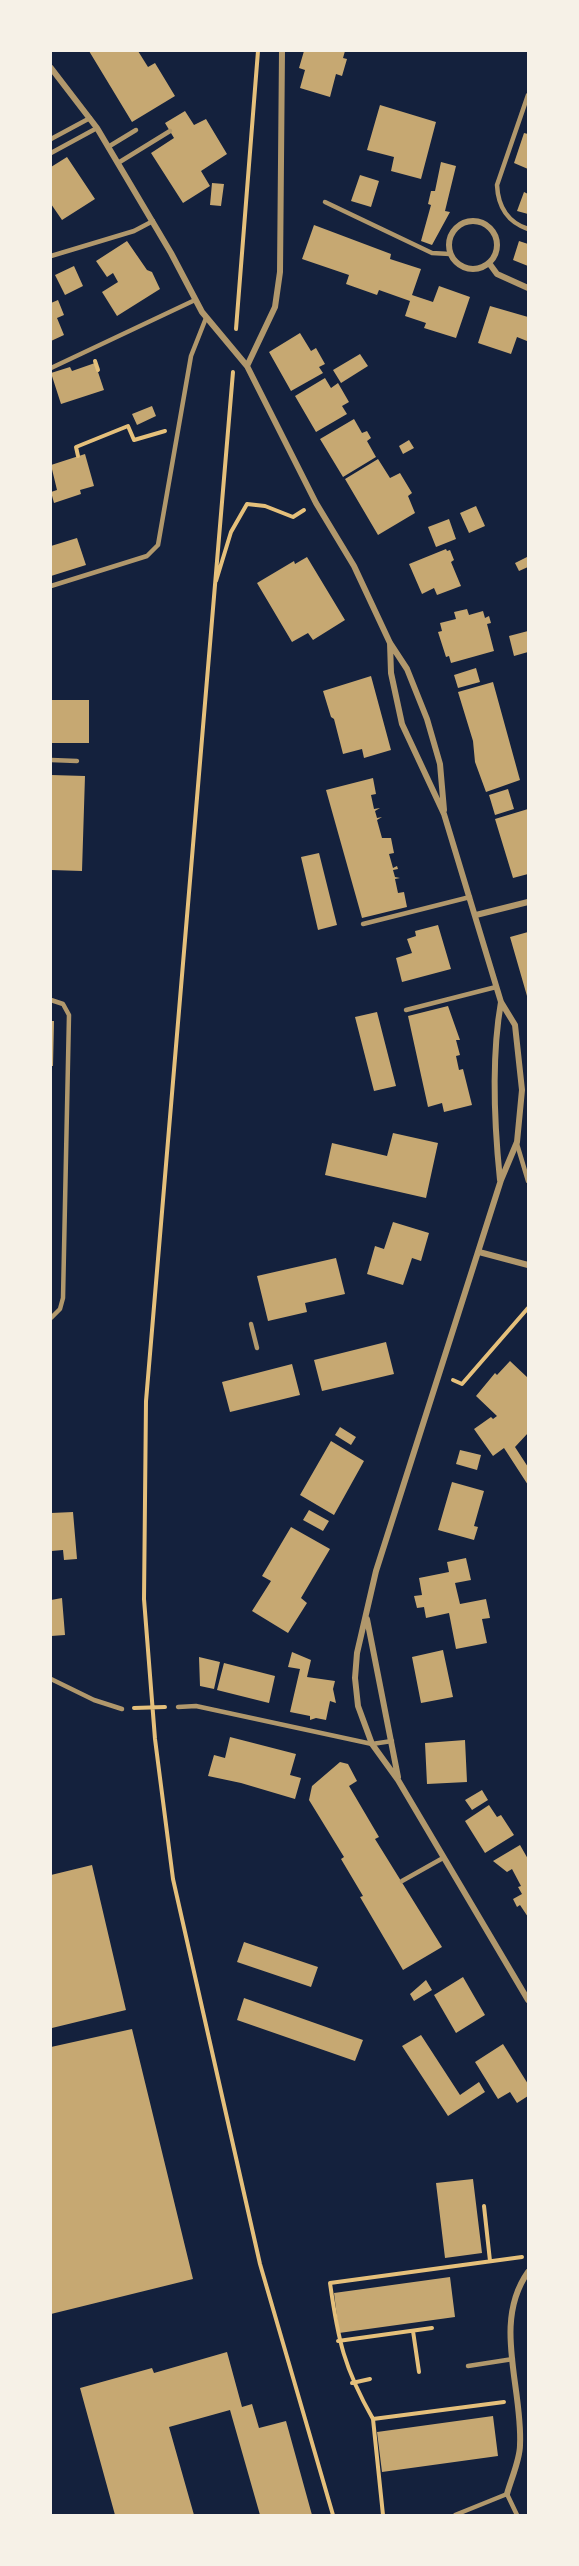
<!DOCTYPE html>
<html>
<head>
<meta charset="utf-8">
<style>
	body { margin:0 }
	#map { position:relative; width:579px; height:2566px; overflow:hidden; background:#14213d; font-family:Signika,sans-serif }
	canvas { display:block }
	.frame { position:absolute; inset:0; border:52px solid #f6f1e7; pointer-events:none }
</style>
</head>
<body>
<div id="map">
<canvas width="579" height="2566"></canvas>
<div class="frame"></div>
</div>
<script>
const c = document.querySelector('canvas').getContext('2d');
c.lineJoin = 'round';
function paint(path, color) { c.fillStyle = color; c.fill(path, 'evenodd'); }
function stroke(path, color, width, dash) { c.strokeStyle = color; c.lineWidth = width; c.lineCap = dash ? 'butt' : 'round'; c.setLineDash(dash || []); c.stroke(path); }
const building = new Path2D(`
	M89 51H138L148 67 155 63 175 96 132 122Z
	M304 51H345L343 58 347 59 342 76 336 74 330 97 300 88 305 70 299 68Z
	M380 105 436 122 421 179 391 171 394 157 367 150Z
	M185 111 194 125 206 119 227 154 201 171 210 186 183 203 151 153 174 138 165 123Z
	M524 133 528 134V169L514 163Z
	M67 157 95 199 62 220 51 204V167Z
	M441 162 456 166 445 211 450 212 432 245 421 241 431 205 428 204 431 191H435Z
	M360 175 379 181 371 207 351 201Z
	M212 183 224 184 221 206 210 205Z
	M524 192 528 194V214L517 211Z
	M314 225 391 254 390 259 421 269 412 295 433 302 439 286 470 297 456 338 424 328 426 323 405 316 410 301 379 290 377 295 346 284 349 275 302 259Z
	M127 241 147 270 152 272 160 289 117 316 102 292 118 282 113 273 107 277 96 261Z
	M519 241 528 244V266L513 260Z
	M74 266 83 286 65 295 55 275Z
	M58 300 64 315 57 318 64 335 51 341V303Z
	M490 306 528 317 527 341 517 337 511 354 478 343Z
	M300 333 311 351 316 348 325 364 319 367 323 373 291 391 269 352Z
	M360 354 368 366 341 383 333 370Z
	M95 363 104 390 61 404 51 373 70 367 72 371Z
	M325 378 331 388 338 383 349 402 342 406 347 414 316 432 295 396Z
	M152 406 156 416 137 425 132 414Z
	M354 419 362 433 367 431 371 438 367 441 376 457 343 477 320 439Z
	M409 440 414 448 403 454 399 446Z
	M85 454 94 486 80 490 81 494 54 503 51 492 57 490 51 465Z
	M378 459 390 478 400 473 412 493 408 496 415 513 378 535 345 479Z
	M476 506 485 526 469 533 460 513Z
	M449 519 456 539 436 547 428 527Z
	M77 538 86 565 51 576V546Z
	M446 549 447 551 450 550 454 560 451 562 461 586 437 595 434 588 422 594 409 564Z
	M307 557 345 620 313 640 308 633 292 642 257 583 294 561 295 564Z
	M527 557 528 567 519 571 515 563Z
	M467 609 469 615 483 611 485 618 489 616 491 623 487 624 494 651 451 663 449 656 446 657 438 632 442 631 440 623 456 619 454 612Z
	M528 631V652L514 656 509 636Z
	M476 668 480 682 458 688 454 675Z
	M371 676 391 750 364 758 362 749 343 754 334 719 331 717 323 691Z
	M493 682 520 780 486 792 475 762 473 741 458 692Z
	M51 700H89V743H51Z
	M51 775 85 776 82 871 51 870Z
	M373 778 376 794 371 795 374 809 380 808 375 811 377 818 382 817 377 820 382 838H391L394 853 389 854 393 868 397 866 398 869 393 870 395 877 400 878 395 879 398 893 404 892 407 907 362 918 326 790Z
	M508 789 514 809 495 815 489 795Z
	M528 809V874L513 878 495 819Z
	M319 853 337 925 318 930 301 857Z
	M438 925 451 969 402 982 396 958 412 953 407 939 416 936 415 931Z
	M528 932V996H527L510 937Z
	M448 1006 460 1040H456L460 1055 456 1056 459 1070 463 1069 472 1105 444 1112 442 1103 428 1107 408 1016Z
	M377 1012 396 1086 374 1091 355 1017Z
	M51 1021H54L53 1066H51Z
	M393 1133 438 1143 426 1198 325 1175 332 1143 387 1156Z
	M393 1222 429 1233 421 1261 412 1258 403 1285 367 1274 375 1246 384 1249Z
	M336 1258 345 1294 305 1303 307 1312 268 1321 257 1276Z
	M386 1342 394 1374 322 1391 314 1360Z
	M510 1361 528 1378V1433L515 1447 528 1467V1485L504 1448 493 1456 474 1429 491 1417 493 1419 497 1416 476 1396 495 1373 497 1375Z
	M292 1364 300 1395 230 1412 222 1382Z
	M340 1427 356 1437 351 1445 335 1435Z
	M331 1441 364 1461 334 1515 300 1495Z
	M460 1450 481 1455 477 1470 456 1464Z
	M452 1482 484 1491 474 1526 478 1527 474 1540 438 1530Z
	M309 1510 329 1521 323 1531 303 1520Z
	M73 1512 77 1559 64 1560 63 1550 51 1551V1513Z
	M291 1527 330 1549 301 1598 307 1603 288 1633 252 1611 271 1581 262 1576Z
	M466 1558 471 1580 455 1583 460 1604 486 1599 490 1618 482 1619 487 1643 456 1649 449 1613 426 1618 424 1607 417 1608 414 1596 422 1595 419 1578 449 1572 447 1562Z
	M62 1598 65 1635 51 1636V1600Z
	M443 1650 453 1697 421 1703 412 1657Z
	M292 1652 311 1660 307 1677 335 1681 333 1689 336 1703 330 1701 326 1720 316 1718 310 1720V1716L290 1712 300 1669 288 1667Z
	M199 1657 220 1662 214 1689 200 1686Z
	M224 1663 275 1676 269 1703 217 1690Z
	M230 1737 296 1754 290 1775 301 1778 295 1799 241 1783 208 1776 214 1755 225 1758Z
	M465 1740 467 1782 427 1784 425 1743Z
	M340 1762 348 1764 357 1781 349 1786 379 1837 375 1839 442 1947 403 1970 360 1897 363 1896 341 1859 344 1857 309 1800 312 1786Z
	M482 1790 488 1800 472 1810 465 1800Z
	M489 1805 497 1817 501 1815 514 1835 485 1853 465 1821Z
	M520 1845 528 1859V1917L520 1905 517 1907 513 1899 522 1894 518 1887 521 1886 512 1869 507 1872 493 1861Z
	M92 1865 126 2010 52 2028 51 1875Z
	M244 1942 318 1967 311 1987 237 1962Z
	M463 1977 485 2015 456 2033 434 1995Z
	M426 1980 432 1990 414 2001 410 1994Z
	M244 1998 363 2040 355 2061 237 2020Z
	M132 2029 193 2279 51 2314V2047Z
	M421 2035 460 2095 479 2082 485 2092 448 2116 402 2046Z
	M503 2044 528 2084V2096L517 2103 510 2092 498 2099 475 2062Z
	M473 2179 482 2253 445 2258 436 2183Z
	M450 2277 455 2317 339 2333 334 2293Z
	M227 2352 242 2407 252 2404 259 2428 286 2421 312 2515H260L230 2410 169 2427 194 2515H115L80 2388 152 2368 154 2373Z
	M493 2416 498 2456 382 2472 377 2432Z`);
const path = new Path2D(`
	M236 329 258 51
	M95 361 98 370
	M233 372 146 1401 144 1599 155 1739 173 1879 260 2264 333 2515
	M78 456 76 447 128 426 134 440 165 431
	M216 581 231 532 247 504 265 506 293 517 304 510
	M453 1380 462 1384 528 1308
	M134 1708 165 1707
	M484 2206 490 2261
	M413 2331 419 2372
	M338 2341 432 2328
	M352 2383 370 2379
	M504 2402 373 2419C344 2368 338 2340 330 2283L522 2257
	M373 2419 383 2515`);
const service = new Path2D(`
	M528 95 497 185C498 206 507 222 528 229
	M51 139 90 118
	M108 147 136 130
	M51 153 97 128
	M118 163 170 131
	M325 202 432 253 450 254
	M51 256 134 231 153 221
	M51 368 195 300
	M51 586 147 556 158 545 191 356 206 318
	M51 760 77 761
	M363 924 470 897
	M51 1000 63 1004 69 1015 63 1298 60 1309 51 1318
	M406 1010 496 987
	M517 1144 528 1181
	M251 1324 257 1348
	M51 1679 94 1700 122 1709
	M178 1707 196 1706 372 1744 392 1741
	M402 1881 443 1858
	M468 2366 513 2359
	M455 2515 507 2494 517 2515`);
const minor = new Path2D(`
	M51 68 97 128 171 253 202 312 247 366 316 503 354 566 390 643 407 669 427 719 440 764 444 810
	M449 245a24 24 0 1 1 48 0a24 24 0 1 1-48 0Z
	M489 263 497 274 528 288
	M247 366 275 307 280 272 282 51
	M390 643 391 673 402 724 444 814 501 1002 515 1025 522 1090 517 1142 501 1180 376 1571 357 1653 355 1678 358 1706 372 1744 398 1780 528 2000
	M476 915 528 902
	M500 1180C494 1122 491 1059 501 1002
	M479 1252 528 1265
	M367 1619 398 1777
	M507 2494C511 2479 520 2460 520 2445 523 2388 492 2323 528 2272`);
paint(building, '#c6a872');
stroke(path, '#e5c07b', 4);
stroke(service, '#b1986c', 4.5);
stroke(minor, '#b1986c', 6);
</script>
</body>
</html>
